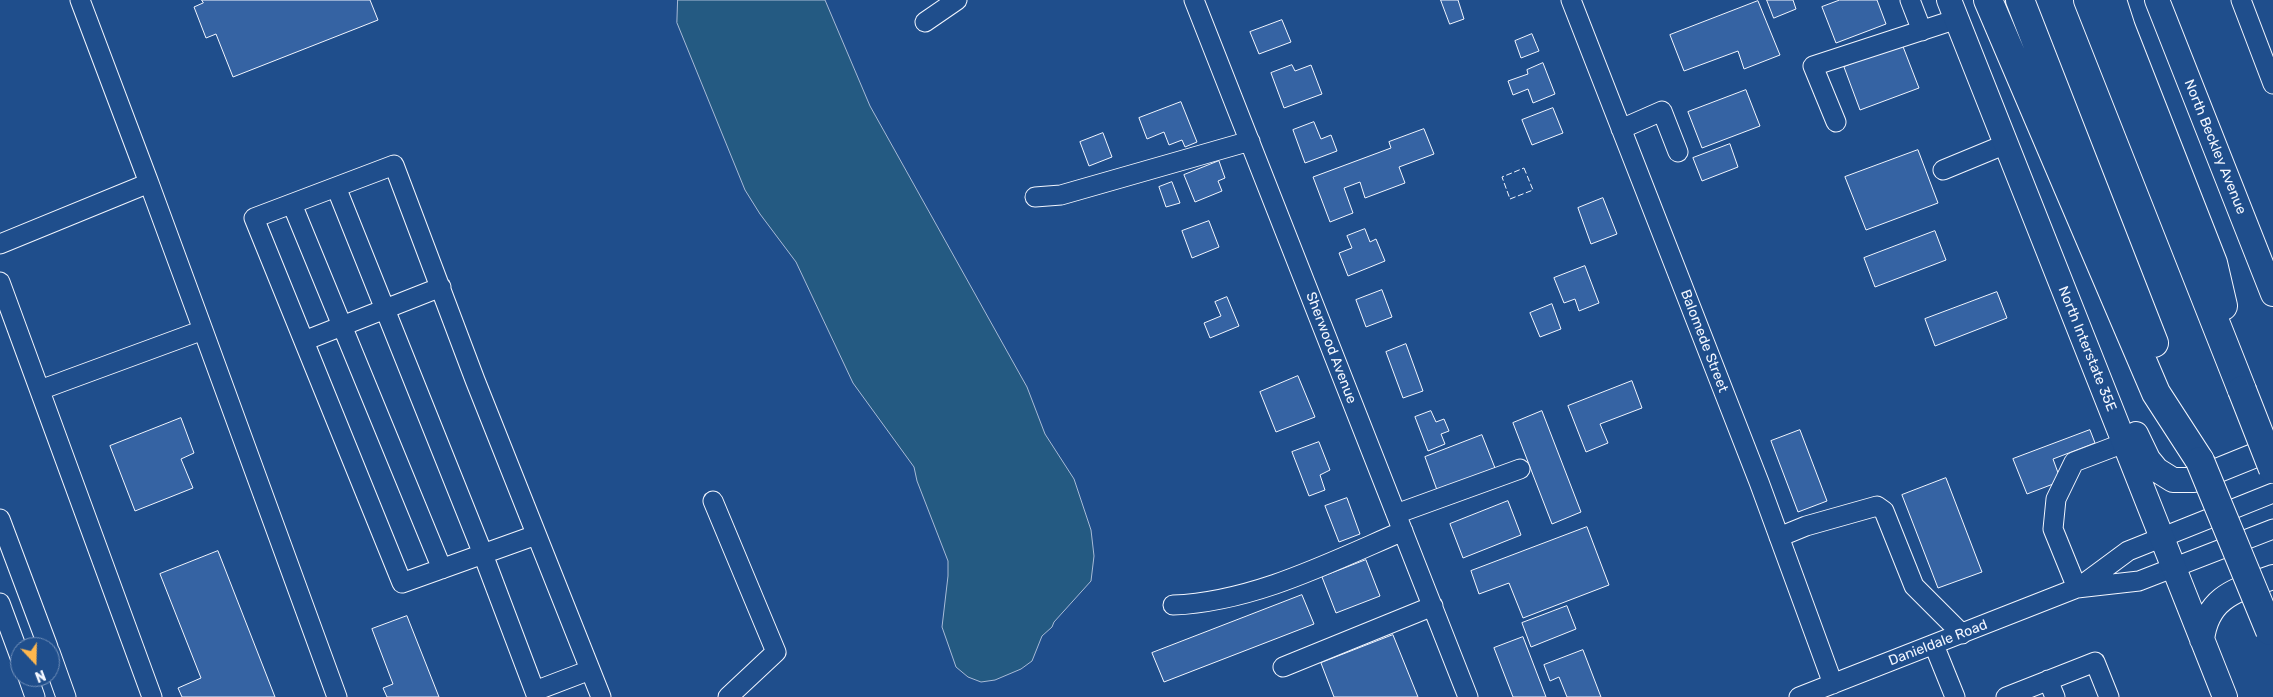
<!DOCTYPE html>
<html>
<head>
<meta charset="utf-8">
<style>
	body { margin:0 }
	#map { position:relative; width:2273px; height:697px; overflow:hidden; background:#1f4e8c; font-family:Rubik,sans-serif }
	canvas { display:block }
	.north { position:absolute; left:10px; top:637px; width:50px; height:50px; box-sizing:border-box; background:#1f4e8c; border:1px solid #7391ba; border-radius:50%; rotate:159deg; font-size:14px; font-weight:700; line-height:20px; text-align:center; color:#f2f6ff }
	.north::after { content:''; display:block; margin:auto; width:18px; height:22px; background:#ffb74d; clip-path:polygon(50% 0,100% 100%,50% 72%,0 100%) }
</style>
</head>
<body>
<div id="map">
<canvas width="2273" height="697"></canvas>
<div class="north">N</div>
</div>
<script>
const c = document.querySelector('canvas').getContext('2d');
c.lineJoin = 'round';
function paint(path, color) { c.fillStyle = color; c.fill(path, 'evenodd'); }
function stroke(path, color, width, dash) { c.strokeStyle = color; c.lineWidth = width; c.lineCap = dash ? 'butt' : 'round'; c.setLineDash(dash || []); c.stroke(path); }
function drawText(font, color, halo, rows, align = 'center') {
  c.font = font + ' Rubik,sans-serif'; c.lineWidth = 4; c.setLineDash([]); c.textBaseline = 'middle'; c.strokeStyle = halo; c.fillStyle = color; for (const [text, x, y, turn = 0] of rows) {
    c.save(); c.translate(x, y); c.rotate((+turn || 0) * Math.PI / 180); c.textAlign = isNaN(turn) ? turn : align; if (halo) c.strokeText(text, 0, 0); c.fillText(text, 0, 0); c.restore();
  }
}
const green = new Path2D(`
	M678 0H825L870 106 1027 387 1045 434 1074 479 1091 530 1094 556 1091 581 1054 622 1052 627 1042 636 1032 661 1021 669 995 680 981 682 968 677 956 667 942 627 948 576V561L917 481 914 467 853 383 796 262 760 214 745 190 677 23Z`);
const building = new Path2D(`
	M202 0H370L378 20 233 77 216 34 206 38 194 7 203 3Z
	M1441 0H1458L1464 19 1450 24Z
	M1767 0H1793L1796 9 1774 18Z
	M1840 0H1877L1886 24 1836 43 1822 7Z
	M1758 1 1780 55 1744 69 1738 51 1684 71 1670 35Z
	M1282 20 1291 42 1259 54 1250 32Z
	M1532 34 1539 51 1521 58 1515 41Z
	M1902 44 1919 88 1860 110 1844 67Z
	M1543 63 1555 94 1533 103 1528 89 1513 95 1508 81 1528 74 1527 70Z
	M1292 65 1295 71 1311 65 1322 94 1284 108 1271 73Z
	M1746 90 1760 126 1702 148 1688 112Z
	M1181 102 1197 142 1185 147 1182 140 1169 145 1164 132 1147 139 1139 118Z
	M1553 108 1563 133 1532 145 1522 120Z
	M1314 122 1321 139 1331 135 1337 151 1305 163 1293 130Z
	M1424 129 1434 154 1399 167 1405 183 1365 198 1360 182 1344 188 1353 213 1330 222 1313 177 1391 148 1389 142Z
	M1103 133 1112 157 1089 166 1080 142Z
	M1730 144 1738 167 1702 181 1693 158Z
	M1918 150 1938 203 1866 230 1845 177Z
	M1219 161 1225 178 1218 181 1222 191 1195 202 1184 175Z
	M1172 182 1180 203 1166 207 1159 187Z
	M1603 198 1617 234 1591 244 1578 208Z
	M1209 221 1219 247 1192 258 1182 231Z
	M1365 229 1370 242 1376 239 1385 261 1348 276 1339 253 1352 248 1347 236Z
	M1935 231 1946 260 1875 287 1864 258Z
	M1585 266 1599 303 1579 311 1575 299 1564 303 1554 278Z
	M1382 290 1392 317 1366 327 1356 300Z
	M1997 292 2007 318 1935 346 1925 319Z
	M1227 297 1239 326 1210 338 1204 323 1221 316 1215 302Z
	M1552 304 1561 329 1540 337 1530 313Z
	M1406 344 1423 391 1403 398 1386 352Z
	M1298 376 1315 417 1276 432 1260 392Z
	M1632 381 1642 408 1600 424 1608 443 1586 452 1568 406Z
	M1431 411 1436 422 1444 419 1449 431 1441 434 1445 444 1428 451 1415 417Z
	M1542 411 1581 512 1552 524 1513 423Z
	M181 418 194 453 181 459 193 488 135 511 110 446Z
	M1800 430 1827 501 1798 512 1771 441Z
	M2090 430 2095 443 2053 459 2061 481 2027 494 2013 459Z
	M1482 435 1495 468 1437 490 1425 457Z
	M1319 442 1330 470 1320 475 1325 490 1309 496 1292 452Z
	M1946 478 1982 572 1938 588 1902 495Z
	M1347 498 1360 534 1339 542 1325 506Z
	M1508 501 1521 535 1463 558 1450 524Z
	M1587 527 1609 585 1523 618 1509 583 1479 594 1471 571Z
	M218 551 275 697H182L178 688 201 678 160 574Z
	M1366 560 1380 596 1336 613 1322 577Z
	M1302 595 1314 624 1164 682 1152 653Z
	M1567 606 1576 629 1531 647 1522 623Z
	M407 616 439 697H387L383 688 393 684 372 629Z
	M1393 635 1418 697H1334L1321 663Z
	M1523 637 1546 697H1513L1494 648Z
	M1583 650 1601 697H1567L1559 677 1550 681 1544 665Z`);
const minor = new Path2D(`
	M80 0 149 183
	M1194 0 1468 697
	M1571 0 1759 482 1833 684
	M1910 0 1922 31
	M2241 0 2273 84
	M925 22 957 0
	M1836 122 1813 66 1957 19
	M1621 129 1662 111 1678 152
	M1943 170 2006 144
	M336 187 481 549 537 697
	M1035 197 1061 195 1250 141
	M292 204 442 569
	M0 244 149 183 203 330
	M0 282 152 697
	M304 341 441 287
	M40 390 203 330 337 697
	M713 501 776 652 728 697
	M1396 514 1520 469
	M0 519 48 647
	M536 535 402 583 254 218 394 165 475 380 601 697
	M1779 537 1806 526 1877 506 1884 511 1914 586 1962 634
	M2077 588 2053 529 2056 499 2074 462 2124 443
	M2078 588 2128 551 2273 493
	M0 603 20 657
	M1173 605C1253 602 1331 562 1403 531
	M1934 645 1955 697
	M50 652 66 697
	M1283 667 1433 606
	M28 677 35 697
	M2048 680 2055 697
	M535 691 590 670
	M1799 697 2077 588 2139 581 2273 529
	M2006 697 2095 662 2109 697`);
const major = new Path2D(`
	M1949 0 2225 697
	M2157 0 2273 294
	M2136 434 2148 459 2157 470 2173 480H2194L2273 448
	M2202 640C2207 596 2237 590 2273 577`);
const highway = new Path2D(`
	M1988 0 2156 393 2200 461
	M2020 0 2154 343
	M2088 0 2242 390
	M2112 0 2121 28 2213 263 2223 306`);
const highwayBridge = new Path2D(`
	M2242 390 2273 469
	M2200 461 2270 631`);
const fence = new Path2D(`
	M1524 168 1533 190 1510 199 1502 177Z`);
const streetNames = [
	["North Beckley Avenue",2215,147,68],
	["Balomede Street",1704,341,69],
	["Sherwood Avenue",1331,348,69],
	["North Interstate 35E",2087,349,68],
	["Danieldale Road",1938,643,-21]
];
paint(green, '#245a82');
stroke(green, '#a8bbd7', 1);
paint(building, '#3563a3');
stroke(building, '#f2f6ff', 1);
stroke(minor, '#f2f6ff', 21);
stroke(major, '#f2f6ff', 26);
stroke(highway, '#f2f6ff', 30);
stroke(minor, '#1f4e8c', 19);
stroke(major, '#1f4e8c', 24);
stroke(highway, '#1f4e8c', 28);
stroke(highwayBridge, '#f2f6ff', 30, []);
stroke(highwayBridge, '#1f4e8c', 28);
stroke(fence, '#f2f6ff', 1, [6, 2.5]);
drawText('14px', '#f2f6ff', '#1f4e8c', streetNames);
</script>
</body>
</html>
